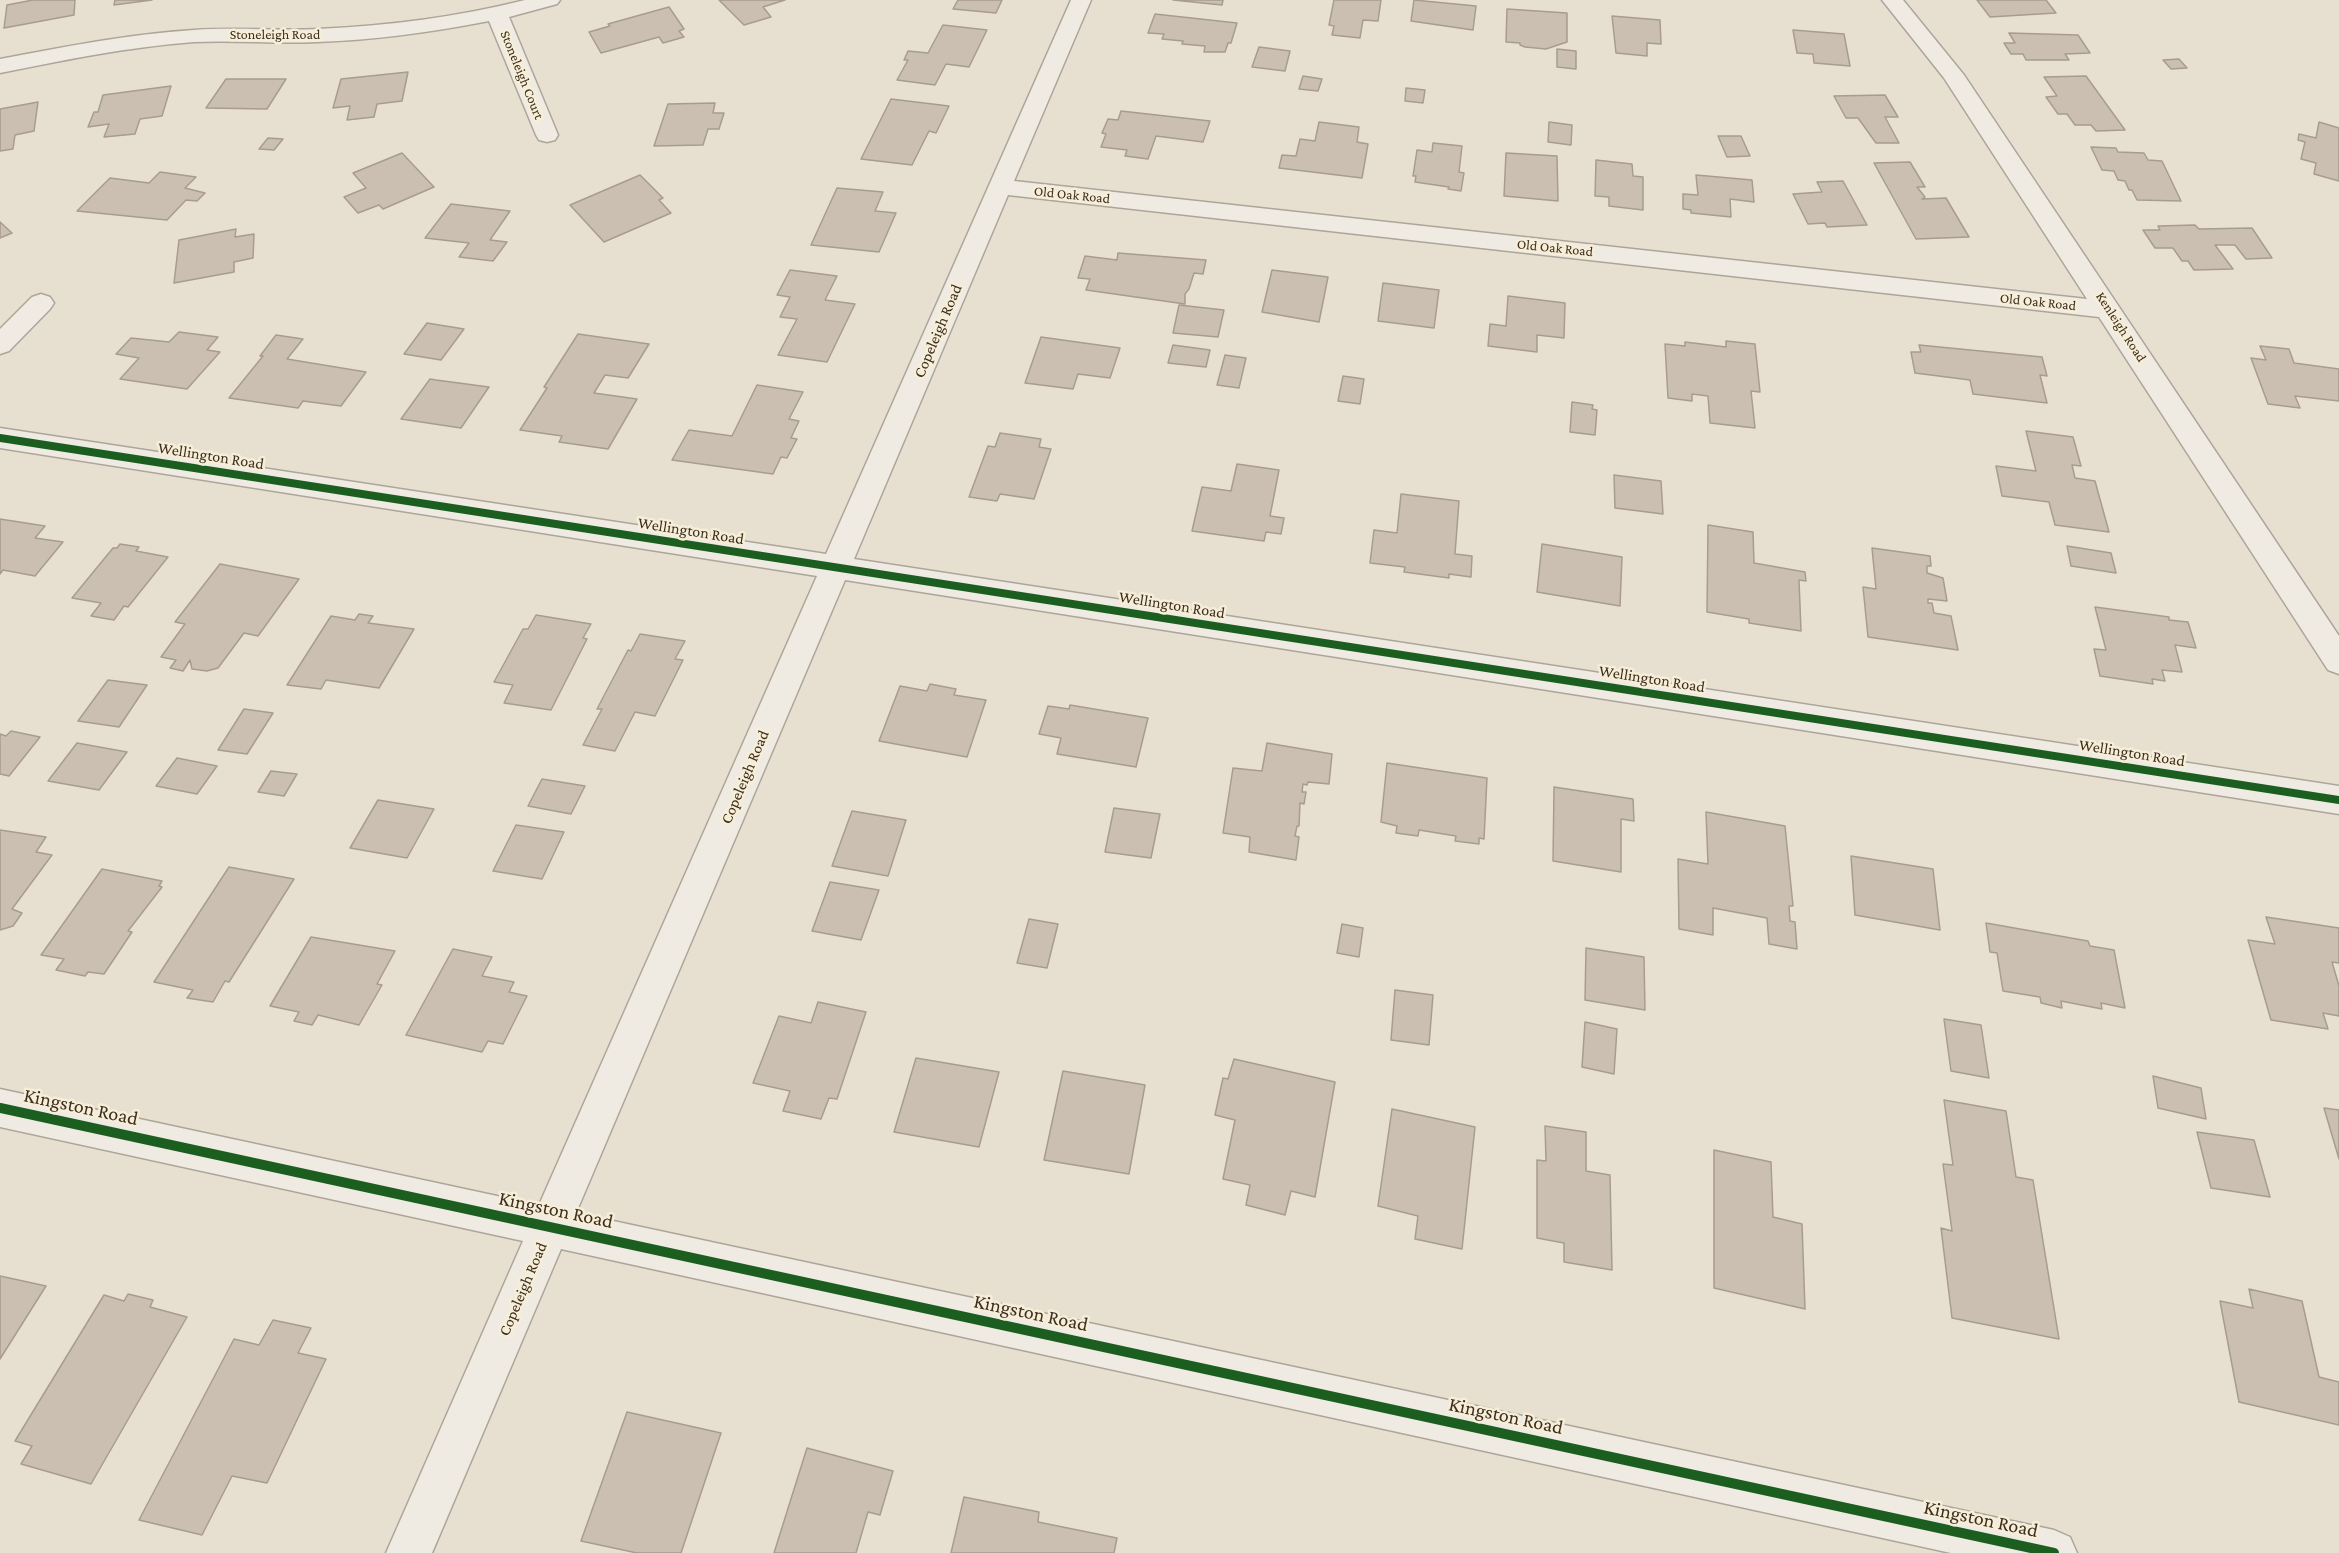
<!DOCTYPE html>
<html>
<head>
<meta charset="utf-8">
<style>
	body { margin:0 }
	canvas { display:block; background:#e7e0d1 }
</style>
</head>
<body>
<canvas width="2339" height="1553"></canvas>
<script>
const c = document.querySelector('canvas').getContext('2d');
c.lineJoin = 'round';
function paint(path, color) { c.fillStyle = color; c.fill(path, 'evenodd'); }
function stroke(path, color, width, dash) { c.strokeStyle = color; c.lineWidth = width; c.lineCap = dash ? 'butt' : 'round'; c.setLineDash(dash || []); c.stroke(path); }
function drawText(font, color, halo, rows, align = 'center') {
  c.font = font + ' "Crimson Pro",serif'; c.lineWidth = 5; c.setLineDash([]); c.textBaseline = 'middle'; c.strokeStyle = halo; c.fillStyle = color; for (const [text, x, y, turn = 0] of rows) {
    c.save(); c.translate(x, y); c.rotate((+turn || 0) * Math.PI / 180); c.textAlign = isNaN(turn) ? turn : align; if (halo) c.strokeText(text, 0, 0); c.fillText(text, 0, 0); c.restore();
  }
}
const building = new Path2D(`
	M33 0H75L74 15 4 28 7 5Z
	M115 0H152L114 5Z
	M719 0H785L763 7 771 17 744 25Z
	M958 0H1002L996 13 953 9Z
	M1173 0H1223L1222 5Z
	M1334 0H1381L1378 21 1363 20 1360 38 1332 35 1334 26 1329 25Z
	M1414 0 1476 6 1473 30 1411 21Z
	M1977 0H2046L2056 13 1990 17Z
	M669 7 684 29 679 31 684 37 663 43 659 37 601 53 589 32 610 26 608 24Z
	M1507 9 1567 13V42L1546 49 1525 47 1520 45V43L1506 42Z
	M1155 14 1237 23 1231 43H1228L1225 52H1204L1205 46 1182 44 1183 41 1162 39 1164 34 1148 33Z
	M1612 16 1660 20 1661 44 1647 43V56L1616 53Z
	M943 25 987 30 969 67 946 64 935 85 897 80 908 60H904L908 51 928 53Z
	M1793 30 1844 34 1850 66 1814 63 1813 54 1797 53Z
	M2009 33 2078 35 2090 53 2065 54 2069 60H2026L2023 54H2011L2004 43H2015Z
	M1259 47 1290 51 1285 71 1252 67Z
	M1557 49 1576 51V69L1557 67Z
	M2179 59 2187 68 2171 69 2163 60Z
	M408 72 402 101 377 104 374 117 347 120 350 106 333 108 341 79Z
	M1303 76 1322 79 1318 91 1299 89Z
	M2086 76 2125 130 2096 131 2091 125H2075L2067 114H2058L2046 97 2057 96 2044 77Z
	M226 79H286L267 109 206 108Z
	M171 86 162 116 140 119 135 134 104 137 109 124 88 127 94 112H98L103 95Z
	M1406 88 1425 90 1423 103 1405 101Z
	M1885 95 1898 117H1885L1899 143H1876L1858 118H1846L1834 96Z
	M891 99 949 106 936 133 929 131 912 165 861 159Z
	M38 102 34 131 15 135 13 149 0 151V109Z
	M715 103 713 113H724L719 129H708L703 145 654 146 668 104Z
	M1121 111 1210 121 1203 142 1156 136 1148 159 1125 156 1127 150 1101 147 1106 134 1102 133 1108 119 1118 120Z
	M1319 122 1359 127 1357 142 1368 144 1362 178 1279 168 1282 155 1296 156 1300 139 1315 141Z
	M1549 122 1572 125 1571 145 1548 142Z
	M2319 122 2339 128V181L2314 174 2316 163 2301 159 2305 142 2298 140 2299 134 2316 138Z
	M1718 136H1741L1750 156 1727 157Z
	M268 138 283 139 274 150 259 149Z
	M1433 143 1462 146 1459 172 1464 173 1461 191 1448 189 1449 187 1415 182 1416 176H1413L1417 150 1432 152Z
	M2091 147 2116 148 2118 152 2144 153 2148 160 2162 161 2181 201 2137 200 2132 190H2129L2125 181 2118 180 2114 171 2102 170Z
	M402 153 434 187 383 209 379 205 358 213 344 197 366 188 353 173Z
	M1506 153 1557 156 1558 201 1504 196Z
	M1596 160 1632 164 1633 176 1643 177V210L1609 206V197L1595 196Z
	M1910 162 1925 187H1917L1925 197 1922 199 1946 198 1969 237 1916 239 1874 163Z
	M160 172 196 177 185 188 205 193 197 201 186 200 167 220 77 211 110 178 149 183Z
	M640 175 663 198 659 200 671 213 604 242 570 205Z
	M1696 175 1752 180 1754 202 1730 199 1731 217 1691 213V210L1683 209V194L1698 195Z
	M1843 181 1867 225 1827 227 1825 223 1808 224 1793 194 1822 192 1817 182Z
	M837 188 883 192 875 211 896 213 879 252 811 245Z
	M451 204 510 211 490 240 507 242 493 261 459 257 469 243 425 238Z
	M0 222 12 233 0 238Z
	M2195 225 2199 229 2252 228 2272 258 2246 259 2235 245H2215L2233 269 2194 270 2188 261H2182L2173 248H2155L2143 230H2160L2158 226Z
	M236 229 235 237 254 234 253 258 234 262V272L174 283 179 240Z
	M1118 253 1206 260 1203 274 1194 273 1189 289 1185 294V304L1086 290 1090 279 1078 278 1085 256 1117 260Z
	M790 270 837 276 825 300 855 304 827 362 778 355 797 319 780 317 790 297 777 295Z
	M1272 270 1328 277 1319 322 1262 312Z
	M1383 283 1439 290 1434 328 1378 321Z
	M1508 296 1565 303 1564 338 1537 335V352L1488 346 1490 324 1506 326Z
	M1179 305 1224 310 1218 337 1173 333Z
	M427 323 464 329 441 360 404 354Z
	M179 332 218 337 207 350 220 352 187 389 120 379 139 358 116 354 131 338 169 342Z
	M578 334 649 344 628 378 605 375 594 393 637 399 608 449 559 442 562 436 520 430 547 388 544 387Z
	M276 335 303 339 287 359 366 372 341 406 303 401 298 408 229 398 263 356H260Z
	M1041 337 1120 348 1110 378 1078 374 1073 389 1025 383Z
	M1726 341 1755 344 1760 392 1751 391 1755 428 1710 423 1708 396 1692 394V401L1668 398 1665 344 1685 346V342L1726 347Z
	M1173 345 1210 350 1206 367 1168 363Z
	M1919 345 2042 357 2047 376 2040 375 2047 403 1973 394 1970 380 1915 373 1911 352H1921Z
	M2260 346 2289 349 2294 363 2339 369V401L2295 396 2300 408 2268 404 2251 358 2266 360Z
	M1225 355 1246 358 1239 388 1217 385Z
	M1343 376 1364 379 1360 404 1338 401Z
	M430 379 436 380 489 387 461 428 401 419Z
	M757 385 803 392 789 419 799 421 791 438 797 439 787 458 781 457 773 474 672 460 689 430 732 436Z
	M1572 402 1593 405 1592 409 1597 410 1595 435 1570 432Z
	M2026 431 2073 437 2081 466 2072 465 2075 478 2095 481 2109 532 2055 525 2049 502 2002 496 1996 466 2036 471Z
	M1000 433 1041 439 1039 447 1051 449 1034 499 1000 494 997 501 969 497 988 446 995 447Z
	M1237 464 1279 470 1270 516 1284 518 1281 534 1266 532 1264 541 1192 531 1202 487 1231 491Z
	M1614 475 1661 481 1663 514 1615 508Z
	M1401 494 1459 501 1455 554 1472 556 1471 577 1449 574V578L1404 572 1405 567 1370 563 1374 530 1397 533Z
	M0 519 45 526 35 538 63 542 35 576 3 570 0 574Z
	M1708 525 1753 532 1754 563 1805 572 1806 581 1799 580 1801 631 1749 623V619L1707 612Z
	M120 544 139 547 136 551 168 557 128 607 124 606 114 620 91 616 101 603 72 598 113 548H117Z
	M1542 544 1622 557 1620 606 1537 592Z
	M2067 546 2111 553 2116 573 2071 566Z
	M1872 548 1930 556 1931 566H1927V573L1943 578 1947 601 1928 599V603H1932L1934 613 1951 616 1958 650 1868 637 1863 587 1876 589Z
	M220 564 299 579 258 636 244 633 218 668 207 671 192 669 190 660 183 671 170 668 176 660 161 657 185 624 175 622Z
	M2095 607 2169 617V620L2188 622 2196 648 2175 645 2182 672 2162 670 2165 681 2152 679 2153 684 2100 676 2094 649 2106 650Z
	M359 614 373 616 368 623 414 629 379 688 326 680 321 689 287 685 331 616 355 620Z
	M536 615 591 624 583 638 587 639 551 710 504 703 513 685 494 682 523 629H528Z
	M640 634 685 641 675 659 683 660 655 716 635 712 615 751 583 745 602 709H597L628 650 631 651Z
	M108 680 147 685 119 727 78 721Z
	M930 684 956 689 954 695 986 700 967 757 879 741 900 686 927 691Z
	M1070 705 1148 718 1136 767 1057 754 1061 738 1039 734 1048 706 1069 709Z
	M244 709 273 713 247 754 218 750Z
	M11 731 40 737 9 776 0 774V734L6 736Z
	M77 743 127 752 99 790 48 781Z
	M1267 743 1332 754 1329 784 1308 782 1307 785 1303 784 1302 792H1306L1304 804 1300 803 1299 826H1297L1295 836 1299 837 1296 860 1249 852 1250 837 1223 833 1233 768 1262 771Z
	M177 758 217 766 197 794 156 786Z
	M1387 763 1487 778 1484 839 1479 838V844L1455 841 1456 836 1419 830 1418 836 1396 833 1397 826 1381 822Z
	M271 771 297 774 284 796 258 792Z
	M542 779 585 786 571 814 528 806Z
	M1554 787 1633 799 1634 821 1621 819V872L1553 861Z
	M378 800 434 809 407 858 350 848Z
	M1114 808 1160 814 1151 858 1105 852Z
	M852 811 906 820 888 876 832 866Z
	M1706 812 1785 826 1793 906H1789L1790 921 1795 922 1797 949 1769 944 1767 918 1713 908V935L1679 929 1678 859 1708 864Z
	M516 825 564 832 542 879 493 871Z
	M0 830 46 837 36 852 52 855 12 909 22 913 13 926 0 930Z
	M1851 856 1933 869 1940 930 1855 915Z
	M229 867 294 879 229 982 225 981 213 1002 187 998 193 990 154 982Z
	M102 869 162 881 159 886 162 887 128 931 132 932 104 974 88 972 85 976 56 970 64 959 41 955Z
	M830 882 879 890 861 940 812 931Z
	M2266 917 2339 928V963L2332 962 2339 986V1016L2323 1013 2328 1029 2271 1020 2248 940 2275 944Z
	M1029 919 1058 924 1047 968 1017 963Z
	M1986 923 2088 941 2090 946 2114 950 2125 1008 2101 1003 2102 1009 2061 1001 2062 1008 2041 1003 2040 997 2003 991 1997 953 1990 952Z
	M1342 924 1363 928 1359 957 1337 953Z
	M311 937 395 951 377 984 382 985 359 1025 318 1015 312 1025 294 1021 299 1012 270 1006Z
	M1586 948 1644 957 1645 1010 1585 1000Z
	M453 949 492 957 482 976 514 982 509 992 527 996 503 1044 488 1041 482 1052 406 1035Z
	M1395 990 1433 995 1429 1045 1391 1040Z
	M818 1002 866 1012 837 1099 829 1098 821 1119 783 1111 790 1091 753 1083 779 1016 811 1023Z
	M1944 1019 1981 1025 1989 1078 1951 1071Z
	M1585 1022 1617 1029 1614 1074 1582 1067Z
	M916 1058 999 1072 979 1147 894 1132Z
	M1234 1059 1335 1082 1315 1197 1291 1191 1285 1215 1246 1205 1250 1185 1223 1179 1235 1120 1215 1115 1223 1078 1228 1079Z
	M1063 1071 1145 1085 1129 1174 1044 1160Z
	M2153 1076 2201 1088 2206 1119 2158 1108Z
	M1944 1100 2006 1111 2016 1177 2033 1180 2059 1339 1952 1318 1941 1228 1952 1231 1943 1164 1953 1165Z
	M2324 1108 2339 1110V1159Z
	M1392 1109 1475 1127 1462 1249 1415 1239 1418 1216 1378 1206Z
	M1545 1126 1586 1132V1171L1610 1175 1612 1270 1564 1262V1243L1537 1238V1160L1546 1161Z
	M2197 1132 2254 1140 2270 1197 2211 1188Z
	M1714 1150 1771 1162 1773 1217 1802 1224 1805 1309 1714 1288Z
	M0 1276 46 1286 0 1359Z
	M2249 1289 2302 1301 2319 1377 2339 1382V1425L2239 1402 2220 1301 2253 1308Z
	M128 1294 153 1300 150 1307 187 1317 91 1484 21 1464 32 1446 15 1441 104 1295 124 1301Z
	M273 1320 311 1328 298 1353 326 1359 267 1483 232 1476 202 1535 139 1520 234 1339 259 1345Z
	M627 1412 721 1433 681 1553H637L581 1541Z
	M807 1448 893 1471 880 1515 868 1512 856 1553H774Z
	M964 1497 1039 1512 1038 1522 1117 1538 1114 1553H951Z`);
const minor = new Path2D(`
	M525 0H560L557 4 509 17 558 135 555 140 547 142 539 140 536 135 489 21C432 32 375 40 317 42 276 44 235 40 194 42 128 47 64 60 0 73V59C64 47 129 34 194 30 235 27 276 31 318 29 387 26 458 17 525 0Z
	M1071 0H1091L1014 181 2087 299 1944 78 1882 0H1903L1964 75 2339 636V674L2328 670 2099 317 1008 195 854 559 2339 786V814L845 580 576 1213 2054 1530 2070 1537 2077 1553H1951L561 1249 432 1553H386L523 1241 0 1127V1089L539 1205 817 576 0 448V428L826 554Z
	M41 294 50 297 54 303 50 309 9 351 0 354V329L32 297Z`);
const cyclewayFar1 = new Path2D(`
	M0 438 2339 800`);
const cycleway = new Path2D(`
	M0 1108 2054 1553`);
const farStreetnames = [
	["Stoneleigh Road",275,35],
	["Stoneleigh Court",522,75,68],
	["Old Oak Road",1072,195,6],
	["Old Oak Road",1555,248,6],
	["Old Oak Road",2038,302,6],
	["Kenleigh Road",2121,327,57]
];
const streetNames = [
	["Copeleigh Road",938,331,-67],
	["Wellington Road",211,456,9],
	["Wellington Road",691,531,9],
	["Wellington Road",1172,605,9],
	["Wellington Road",1652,679,9],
	["Wellington Road",2132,753,9],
	["Copeleigh Road",745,777,-67],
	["Copeleigh Road",523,1289,-67]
];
const nearStreetnames = [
	["Kingston Road",81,1107,12],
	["Kingston Road",556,1210,12],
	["Kingston Road",1031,1313,12],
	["Kingston Road",1506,1416,12],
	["Kingston Road",1981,1519,12]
];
paint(building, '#cbbfb2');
stroke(building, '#a89c90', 1.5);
stroke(minor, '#ada599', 3);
paint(minor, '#efebe3');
stroke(cyclewayFar1, '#1b5e20', 8);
stroke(cycleway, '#1b5e20', 10);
drawText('14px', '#3d2e20', '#f7eed8', farStreetnames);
drawText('16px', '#3d2e20', '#f7eed8', streetNames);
drawText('20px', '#3d2e20', '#f7eed8', nearStreetnames);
</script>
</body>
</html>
